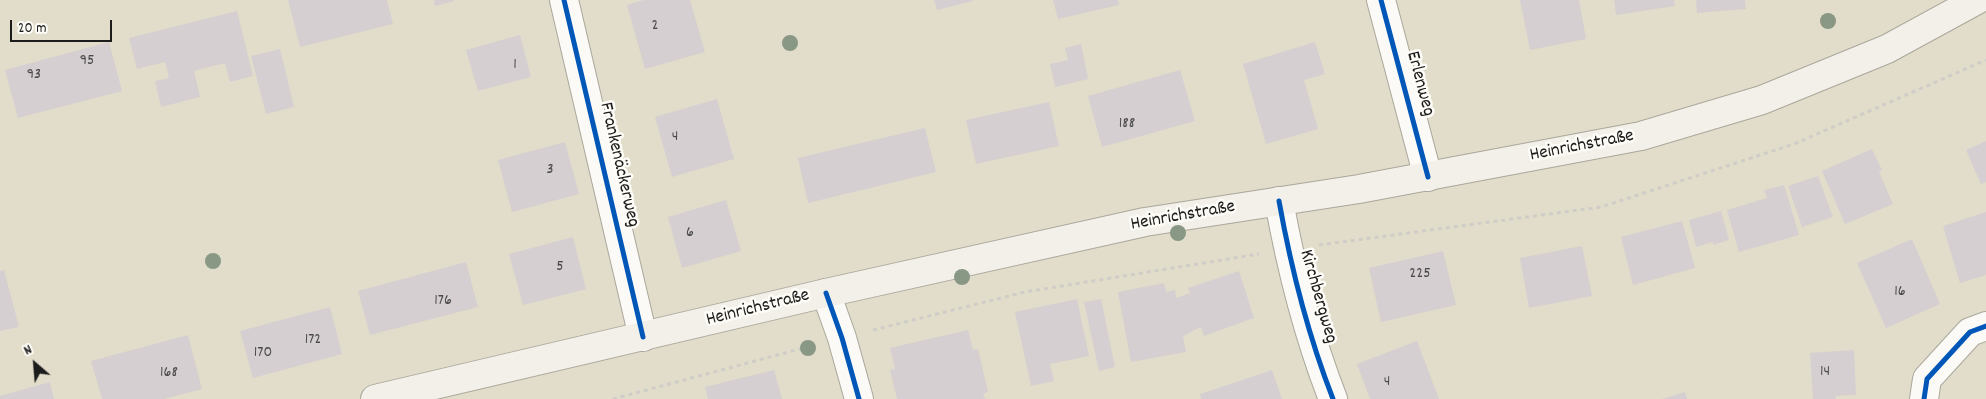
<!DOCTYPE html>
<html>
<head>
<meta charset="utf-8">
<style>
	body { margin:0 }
	#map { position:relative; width:1986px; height:399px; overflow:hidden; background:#e2dcca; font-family:Dekko,sans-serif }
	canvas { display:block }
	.north { position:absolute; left:10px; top:339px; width:50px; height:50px; -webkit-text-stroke:4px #fdfcf7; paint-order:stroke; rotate:333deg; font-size:14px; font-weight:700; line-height:20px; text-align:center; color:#1c1c1c }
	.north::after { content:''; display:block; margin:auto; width:18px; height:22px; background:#1c1c1c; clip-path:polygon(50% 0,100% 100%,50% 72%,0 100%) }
	.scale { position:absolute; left:10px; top:20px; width:102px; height:22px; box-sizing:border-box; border:2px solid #1c1c1c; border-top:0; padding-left:6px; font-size:15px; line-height:18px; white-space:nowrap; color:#1c1c1c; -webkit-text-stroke:4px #fdfcf7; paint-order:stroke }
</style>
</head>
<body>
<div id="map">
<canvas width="1986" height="399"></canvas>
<div class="north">N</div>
<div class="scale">20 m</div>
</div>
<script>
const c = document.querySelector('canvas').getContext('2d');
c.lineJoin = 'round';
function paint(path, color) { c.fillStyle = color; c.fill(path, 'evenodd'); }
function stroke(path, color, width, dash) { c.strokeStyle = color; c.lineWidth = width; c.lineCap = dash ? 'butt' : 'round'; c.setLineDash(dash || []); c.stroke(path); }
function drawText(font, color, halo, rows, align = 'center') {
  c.font = font + ' Dekko,sans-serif'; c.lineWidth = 5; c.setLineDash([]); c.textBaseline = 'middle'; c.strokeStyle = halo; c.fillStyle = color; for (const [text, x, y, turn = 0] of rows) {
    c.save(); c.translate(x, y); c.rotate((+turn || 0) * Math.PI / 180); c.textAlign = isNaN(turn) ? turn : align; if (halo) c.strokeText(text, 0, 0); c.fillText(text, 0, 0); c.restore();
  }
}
const building = new Path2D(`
	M288 0H387L393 24 300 47Z
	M434 0H454V1L435 6Z
	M644 0H690L705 52 645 69 627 5Z
	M934 0H973V1L937 10Z
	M1053 0H1118L1119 5 1058 19Z
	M1520 0H1579L1586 39 1530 50Z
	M1614 0H1674L1675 6 1616 15Z
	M1696 0H1745L1746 9 1697 13Z
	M237 11 253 76 230 82 225 63 194 71 200 97 161 107 155 81 169 78 165 62 137 69 129 38Z
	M520 35 531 77 478 91 466 50Z
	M109 42 122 91 18 118 5 70Z
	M1315 42 1325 74 1304 80 1318 129 1266 144 1243 64Z
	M1081 44 1088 79 1055 87 1050 64 1068 60 1065 48Z
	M280 49 294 107 266 114 251 56Z
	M1180 70 1195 121 1102 147 1088 96Z
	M717 99 734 159 672 177 655 117Z
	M1049 102 1059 146 976 164 966 120Z
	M925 128 936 172 808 203 798 158Z
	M1986 141V182L1981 184 1966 150Z
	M565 142 579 194 512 212 498 160Z
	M1872 149 1882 170 1879 172 1893 204 1845 224 1822 171Z
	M1818 176 1833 217 1802 227 1788 186Z
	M1784 185 1799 235 1739 252 1727 210 1767 198 1764 190Z
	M726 200 741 251 682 268 668 217Z
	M1721 211 1729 240 1713 245V242L1696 247 1689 220Z
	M1986 212V275L1960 283 1943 226Z
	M1682 221 1695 268 1633 285 1621 237Z
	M573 237 586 289 523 305 509 254Z
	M1912 239 1940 304 1886 328 1857 263Z
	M1582 246 1592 296 1529 308 1520 258Z
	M1443 251 1456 305 1381 322 1369 268Z
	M466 262 478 307 370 335 358 291Z
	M4 270 19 327 0 331V271Z
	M1239 271 1254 318 1204 336 1201 327 1183 336 1186 352 1131 362 1118 292 1164 283 1166 292 1175 290 1176 298 1190 293 1188 288Z
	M1077 299 1089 356 1050 364 1054 381 1031 386 1015 312Z
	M1101 299 1115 367 1099 371 1084 302Z
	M330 307 342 354 253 378 240 331Z
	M968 330 973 350 978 349 988 392 983 394 985 399H897L890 370 895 369 890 348Z
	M188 335 202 389 164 399H102L91 361Z
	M1417 341 1439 399H1370L1357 364Z
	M1854 350 1856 395 1835 396 1836 399H1813L1810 353Z
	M774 370 782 399H708L705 387Z
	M1272 370 1282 399H1201L1200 394Z
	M50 382 54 399H0V396Z
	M1685 392 1687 399H1662Z`);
const path = new Path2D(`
	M1319 245 1601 207 1794 144 1986 60
	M873 330 1025 292 1259 254
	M613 399 811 346`);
const street = new Path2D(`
	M564 0 643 337
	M1381 0 1428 177
	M1279 201C1291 268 1308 335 1333 399
	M826 293 842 338 859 399
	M1924 399 1927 379 1970 332 1986 326`);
const secondary = new Path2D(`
	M375 399 826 293 1145 222 1359 189 1641 136 1762 100 1887 49 1977 0`);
const cycleway = new Path2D(`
	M564 0 643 337
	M1381 0 1428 177
	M1279 201C1291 268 1308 335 1333 399
	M826 293 842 338 859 399
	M1924 399 1927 379 1970 332 1986 326`);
const trees = [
	[1828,21],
	[790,43],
	[1178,233],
	[213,261],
	[962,277],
	[808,348]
];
const numberNames = [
	["2",655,27],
	["95",87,62],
	["1",515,66],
	["93",34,76],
	["188",1127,125],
	["4",675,138],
	["3",550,171],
	["6",690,234],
	["5",560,268],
	["225",1420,275],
	["16",1900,293],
	["176",443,302],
	["172",313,341],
	["170",263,354],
	["14",1825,373],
	["168",169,374],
	["4",1387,383]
];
const streetNames = [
	["Erlenweg",1419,84,75],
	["Heinrichstraße",1582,147,-11],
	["Frankenäckerweg",618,165,77],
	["Heinrichstraße",1183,217,-10],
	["Kirchbergweg",1317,297,74],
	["Heinrichstraße",758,309,-14]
];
paint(building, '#d5cfd1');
stroke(street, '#aaa79b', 30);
stroke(secondary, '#aaa79b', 30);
stroke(path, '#cecdc8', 3, [4, 4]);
stroke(street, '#fbfaf7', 28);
stroke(secondary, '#f2f0e9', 28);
stroke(cycleway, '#0057b8', 5);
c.fillStyle = '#899885';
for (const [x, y] of trees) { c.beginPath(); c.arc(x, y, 8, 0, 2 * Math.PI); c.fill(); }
drawText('16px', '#4a4949', null, numberNames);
drawText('19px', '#1c1c1c', '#fdfcf7', streetNames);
</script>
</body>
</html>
